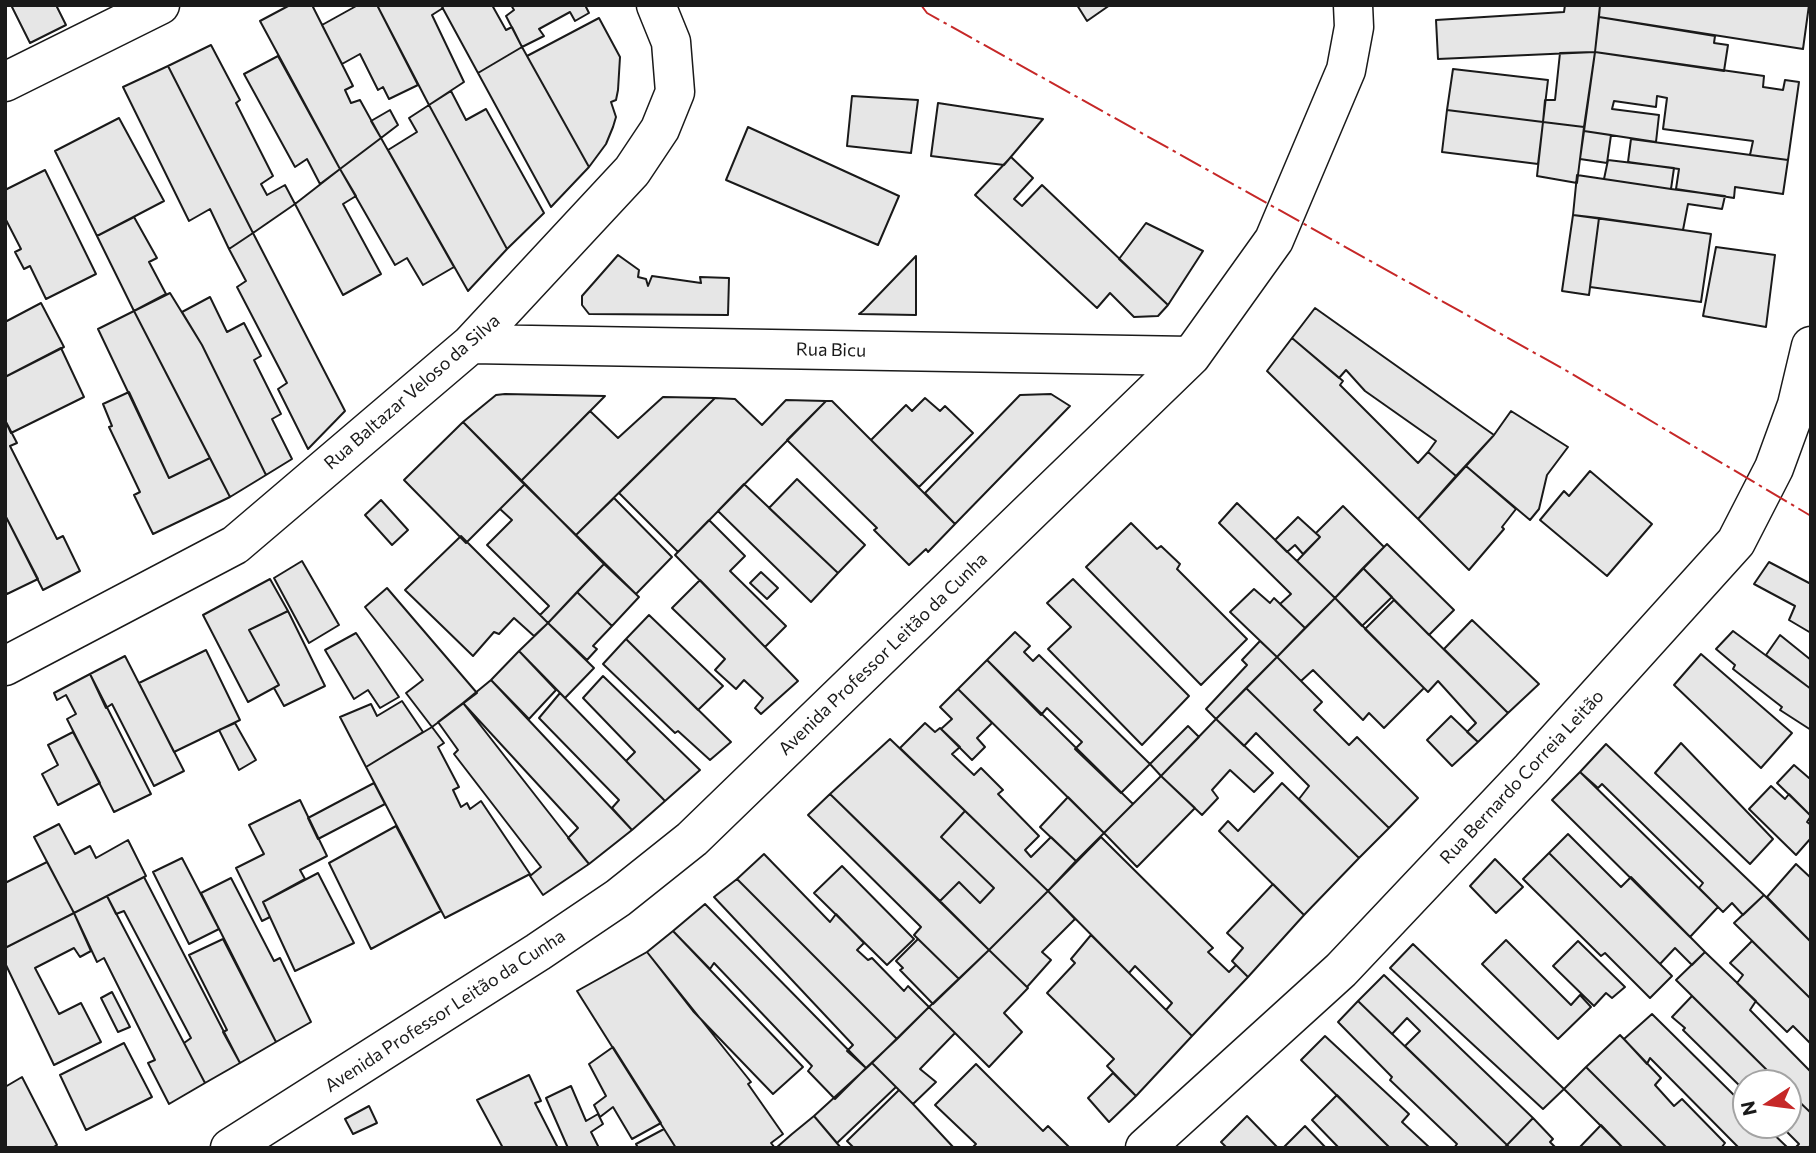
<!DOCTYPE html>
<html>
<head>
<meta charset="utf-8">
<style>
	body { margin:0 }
	#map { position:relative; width:1816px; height:1153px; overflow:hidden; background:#fff; font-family:Commissioner,sans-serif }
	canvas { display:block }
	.frame { position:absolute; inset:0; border:7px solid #1a1a1a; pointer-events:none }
	.north { position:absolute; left:1732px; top:1069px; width:70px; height:70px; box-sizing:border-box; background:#fff; border:2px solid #a3a3a3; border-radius:50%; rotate:257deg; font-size:19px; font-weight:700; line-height:28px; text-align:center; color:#1a1a1a }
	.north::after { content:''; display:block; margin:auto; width:24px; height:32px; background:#c62828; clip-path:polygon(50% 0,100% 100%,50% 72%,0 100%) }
</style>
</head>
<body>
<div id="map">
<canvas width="1816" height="1153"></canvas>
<div class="frame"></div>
<div class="north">N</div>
</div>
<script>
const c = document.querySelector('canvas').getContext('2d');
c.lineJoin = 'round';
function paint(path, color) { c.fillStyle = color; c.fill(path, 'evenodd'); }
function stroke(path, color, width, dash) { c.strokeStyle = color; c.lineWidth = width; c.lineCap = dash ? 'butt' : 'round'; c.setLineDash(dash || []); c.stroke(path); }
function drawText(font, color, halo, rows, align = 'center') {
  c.font = font + ' Commissioner,sans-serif'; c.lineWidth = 5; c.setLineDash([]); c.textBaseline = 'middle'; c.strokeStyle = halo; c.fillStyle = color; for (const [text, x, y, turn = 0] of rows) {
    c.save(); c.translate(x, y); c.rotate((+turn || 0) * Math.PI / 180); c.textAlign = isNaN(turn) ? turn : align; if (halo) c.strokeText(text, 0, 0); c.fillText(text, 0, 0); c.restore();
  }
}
const building = new Path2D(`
	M11 5H56L66 25 30 43Z
	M290 5H312L353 86 345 90 351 103 360 100 381 138 340 169 260 21Z
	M358 5H377L418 85 389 99 383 87 378 90 360 54 342 64 322 25Z
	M377 5H441L443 8 432 15 464 82 429 105Z
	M441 5H492L506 30 512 27 522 47 478 73Z
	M511 5H585L589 13 575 21 570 12 539 29 544 36 522 47 506 16 514 10Z
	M1077 5H1110L1087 21Z
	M1565 5H1600L1595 52 1438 59 1436 20 1564 12Z
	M1600 5H1809L1803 49 1599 17Z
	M1599 17 1715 36 1714 43 1728 45 1724 71 1595 52Z
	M599 18 620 57 618 90 616 100 611 102 616 117 613 127 606 144 589 167 527 56Z
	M211 45 240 100 236 103 273 176 261 184 267 195 285 185 295 204 253 233 168 66Z
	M522 47 589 167 551 207 478 73Z
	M1595 52 1584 127 1543 122 1545 100H1555L1560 53Z
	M1595 52 1764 76 1763 87 1783 90 1785 80 1799 82 1788 160 1750 155 1753 141 1663 129 1667 98 1657 96 1656 107 1614 101 1612 109 1659 115 1656 142 1584 131Z
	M278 56 340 169 320 184 307 159 295 167 244 74Z
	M168 66 253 233 229 249 210 209 189 221 123 87Z
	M1453 69 1548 80 1543 122 1447 110Z
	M451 91 466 120 486 109 544 213 507 249 429 105Z
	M852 96 918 100 911 153 847 146Z
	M938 103 1043 119 1004 165 931 156Z
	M429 105 507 249 468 291 388 150 417 132 409 118Z
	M390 110 398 125 381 138 371 121Z
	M1447 110 1543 122 1538 164 1442 152Z
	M119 118 164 201 97 236 55 151Z
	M1543 122 1584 127 1577 183 1537 176Z
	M748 127 899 196 878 245 726 180Z
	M1584 131 1611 135 1607 163 1580 159Z
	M381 138 454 267 423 285 407 258 395 265 340 169Z
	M1631 139 1788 160 1783 194 1735 187 1734 198 1676 189 1679 169 1628 162Z
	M1011 157 1033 178 1014 199 1022 206 1042 185 1168 305 1158 316 1134 317 1110 293 1097 308 975 195Z
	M1608 160 1674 168 1671 189 1604 179Z
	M340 169 356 196 343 204 381 274 343 295 295 204Z
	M45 170 96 274 46 299 30 266 24 269 15 252 21 249 5 218V190Z
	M1577 175 1671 189 1725 196 1722 209 1688 204 1683 230 1573 215Z
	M1573 215 1599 218 1589 295 1562 291Z
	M134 217 157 258 149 262 166 294 134 311 97 236Z
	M1599 218 1711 234 1701 302 1590 287Z
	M1146 223 1203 251 1168 305 1119 259Z
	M253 233 345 411 308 449 278 389 287 383 237 287 246 281 229 249Z
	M1716 247 1775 255 1766 327 1703 316Z
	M618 255 639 270 638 277 646 279 648 286 652 276 701 283 700 277 729 278 728 315 589 314 582 305V296Z
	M916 256V315L859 314 863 311Z
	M170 293 202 345 266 475 230 497 134 311Z
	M210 297 227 332 244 323 261 356 254 360 281 414 272 419 292 459 266 475 202 345 182 312Z
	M41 303 64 347 5 377V322Z
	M1315 308 1494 435 1456 476 1428 452 1436 441 1365 391 1346 370 1339 378 1292 338Z
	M134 311 210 458 169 478 98 329Z
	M1292 338 1343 381 1340 385 1418 463 1428 452 1456 476 1418 519 1267 371Z
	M61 348 84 397 11 433 5 420V377Z
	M129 392 169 478 210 458 230 497 153 534 134 495 140 492 109 427 112 426 103 404Z
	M505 394 605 396 521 481 463 422 496 395Z
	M1051 394 1070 406 955 524 925 493 1020 395Z
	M663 397 715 398 576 535 521 481 590 411 618 438Z
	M715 398 735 399 762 425 786 400 826 401 678 552 619 493Z
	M925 398 940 411 945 406 973 433 919 487 871 440 906 405 912 411Z
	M826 401H832L955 524 928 552 926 549 909 565 874 530 877 528 787 440Z
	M1511 411 1568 447 1547 475 1539 509 1530 520 1466 466 1494 435Z
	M5 420 17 443 10 446 57 539 63 536 80 571 43 590 5 515Z
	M463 422 525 484 466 543 404 480Z
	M1466 466 1516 509 1502 527 1504 529 1469 570 1418 519Z
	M1590 471 1652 524 1607 576 1540 520 1564 491 1569 496Z
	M797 479 865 545 838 573 769 508Z
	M525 484 604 564 548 623 540 615 549 606 487 545 512 520 500 509Z
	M744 484 838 573 811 602 718 511Z
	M614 498 672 557 636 594 576 535Z
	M381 500 408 530 392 545 365 515Z
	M1237 503 1335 598 1305 628 1280 604 1291 594 1219 523Z
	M1343 506 1384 547 1335 598 1297 561 1320 537 1316 533Z
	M5 515 38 579 7 594 5 590Z
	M1298 517 1320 537 1303 554 1295 545 1287 552 1275 540Z
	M709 520 745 556 730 571 786 626 765 647 675 555Z
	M1131 523 1157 549 1161 546 1180 564 1177 569 1247 639 1201 685 1086 567Z
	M461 536 548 623 534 636 514 618 499 634 494 632 473 656 405 590Z
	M1387 544 1454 610 1429 635 1363 568Z
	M302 561 339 625 309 643 274 578Z
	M1769 562 1811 584V633L1789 620 1795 606 1754 584Z
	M604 564 639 597 612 626 577 592Z
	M1363 568 1392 597 1362 626 1335 598Z
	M761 572 778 588 767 599 750 583Z
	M270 579 288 611 249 630 279 685 248 702 203 615Z
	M1073 579 1189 696 1142 745 1048 649 1071 627 1047 603Z
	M700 580 798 681 761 714 755 708 763 698 744 680 736 689 715 670 725 659 672 608Z
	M387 588 477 693 432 727 406 693 423 680 365 607Z
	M1254 589 1270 603 1274 598 1305 628 1277 657 1230 612Z
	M577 592 612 626 593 646 597 649 587 660 548 623Z
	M1335 598 1424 688 1384 728 1369 713 1363 720 1313 670 1301 681 1277 657Z
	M1394 600 1508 713 1478 742 1467 732 1476 723 1438 681 1428 692 1365 629Z
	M288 611 325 686 284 706 274 688 279 685 249 630Z
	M649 615 723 686 698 710 626 639Z
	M1472 620 1539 684 1508 713 1444 649Z
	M548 623 594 668 565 698 519 651Z
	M1733 631 1811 689V730L1780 710 1782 707 1733 669 1735 665 1716 649Z
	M1015 632 1030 646 1024 652 1033 661 1039 655 1150 764 1121 793 1075 749 1082 742 1047 708 1041 715 987 660Z
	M356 633 399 697 380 708 368 690 354 699 325 650Z
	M1780 635 1811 660V689L1766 655Z
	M626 639 731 742 710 760 678 731 675 733 603 664Z
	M1260 641 1277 657 1216 719 1206 709 1247 665 1242 660Z
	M206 650 240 720 174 752 139 683Z
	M519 651 556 690 529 719 491 680Z
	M1701 654 1792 733 1761 768 1674 685Z
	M125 656 184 771 154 786 112 704 106 708 90 674Z
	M1277 657 1322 702 1314 710 1349 745 1357 737 1418 798 1389 828 1246 688Z
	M987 660 1133 804 1104 833 958 689Z
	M90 674 151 794 114 812 67 719 76 714 66 695 57 700 54 693Z
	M603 676 700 770 665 801 626 761 635 752 583 698Z
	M491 680 632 830 589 864 568 838 578 828 463 703Z
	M1246 688 1389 828 1359 858 1299 799 1309 786 1256 733 1244 746 1216 719Z
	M958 689 992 723 977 738 985 747 972 760 941 729 952 719 940 707Z
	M560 693 665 801 632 830 612 808 619 800 539 718Z
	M402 701 423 732 366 767 340 717 371 704 377 716Z
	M463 703 589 864 543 895 530 876 541 867 454 754 458 750 438 722Z
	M1451 716 1478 742 1452 766 1427 740Z
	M1216 719 1273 773 1254 792 1230 770 1212 790 1218 798 1202 815 1161 776Z
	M235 723 256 760 239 770 219 730Z
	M925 723 935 732 940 728 960 747 952 754 974 775 981 768 1003 790 998 794 1039 836 1025 850 1031 857 1051 837 1076 861 1048 891 900 748Z
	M1188 726 1199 737 1161 776 1150 764Z
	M432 727 444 743 438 747 459 787 453 790 461 807 467 803 470 809 481 801 530 874 445 918 366 767Z
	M73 732 100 783 58 805 42 774 58 765 48 745Z
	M890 739 965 811 941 837 994 888 980 903 959 882 940 901 830 794Z
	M1681 743 1773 839 1750 864 1655 773Z
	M1606 744 1764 895 1743 915 1732 903 1723 912 1699 888 1703 883 1602 784 1598 788 1580 772Z
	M1794 765 1809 778 1811 776V816L1777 783Z
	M1580 772 1718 907 1690 937 1552 800Z
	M1161 776 1195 808 1137 867 1104 833Z
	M374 783 385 804 318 839 308 818Z
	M1282 783 1359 858 1304 915 1219 831 1228 821 1238 831Z
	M1771 786 1785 799 1789 794 1811 816 1807 822 1811 825V838L1796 855 1749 809Z
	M830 794 989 950 959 979 914 935 921 927 808 815Z
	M1068 797 1104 833 1076 861 1040 827Z
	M300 800 327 856 300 870 305 879 263 902 270 917 262 921 236 868 264 854 249 825Z
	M965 811 1048 891 989 950 940 901 959 882 980 903 994 888 941 837Z
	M59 824 75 854 90 846 96 858 128 840 146 876 74 913 34 837Z
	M396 826 441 911 371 949 329 863Z
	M1568 834 1621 887 1631 877 1705 952 1692 965 1675 948 1660 964 1549 853Z
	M1101 837 1213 948 1208 952 1229 972 1236 965 1248 977 1192 1036 1166 1010 1172 1003 1135 966 1129 973 1048 891Z
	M1549 853 1672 976 1650 998 1605 953 1601 956 1523 879Z
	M764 854 830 922 836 914 864 943 857 950 868 960 872 958 904 991 908 986 929 1007 897 1039 737 879Z
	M182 858 219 929 189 944 153 872Z
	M1495 859 1523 887 1496 913 1470 886Z
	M47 862 74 913 5 948V883Z
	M1796 864 1811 878V942L1767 897Z
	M842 866 914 939 887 965 814 893Z
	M318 873 354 943 295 971 263 902Z
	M144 877 240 1063 205 1083 184 1043 191 1038 124 911 116 914 107 896Z
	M231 878 274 961 280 958 311 1022 276 1042 201 893Z
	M737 879 897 1039 866 1068 847 1051 853 1045 714 897Z
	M1273 884 1304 915 1248 977 1232 961 1243 948 1227 933Z
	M1048 891 1075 919 1042 952 1051 960 1027 987 989 950Z
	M1764 895 1811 942V999L1734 923Z
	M107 896 205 1083 169 1104 148 1063 155 1060 104 958 97 962 74 913Z
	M705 904 866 1068 835 1099 808 1071 812 1066 714 963 710 969 673 931Z
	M74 913 91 951 80 957 74 948 35 968 59 1014 81 1003 101 1042 54 1065 5 963V948Z
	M673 931 803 1067 773 1094 693 1011 647 952Z
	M1091 935 1192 1036 1136 1096 1107 1066 1114 1059 1047 993 1075 963 1071 959Z
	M223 939 276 1042 240 1063 223 1032 227 1030 189 955Z
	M918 939 959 979 933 1004 900 970 903 968 896 961Z
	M1506 940 1571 1005 1580 995 1591 1007 1558 1039 1482 964Z
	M1578 941 1625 987 1612 998 1606 993 1594 1006 1553 966Z
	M1752 941 1811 999V1044L1793 1026 1787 1032 1737 983 1743 975 1730 963Z
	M1413 944 1564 1089 1543 1109 1390 968Z
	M989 950 1028 988 1004 1013 1022 1032 989 1067 929 1007Z
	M647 952 751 1082 748 1084 783 1134 771 1143 775 1148H676L577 991Z
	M1705 952 1756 1001 1750 1010 1811 1072V1113L1788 1091V1083H1780L1676 980Z
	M1384 975 1533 1118 1507 1145 1405 1046 1420 1031 1407 1018 1392 1034 1358 1001Z
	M112 992 130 1027 118 1032 101 998Z
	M1692 996 1780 1083H1746V1092L1683 1030 1685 1028 1672 1017Z
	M1358 1001 1507 1145 1504 1148H1454L1457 1144 1390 1080 1392 1077 1338 1022Z
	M929 1007 955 1033 920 1069 936 1082 913 1104 872 1063Z
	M1652 1014 1746 1107V1125H1764L1788 1148H1739L1650 1058 1647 1064 1624 1039Z
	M1620 1035 1661 1078 1655 1085 1674 1106 1682 1099 1725 1143 1721 1148H1667L1586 1067Z
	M1325 1036 1409 1114 1402 1122 1430 1148H1390L1301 1060Z
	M124 1043 152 1097 86 1130 60 1075Z
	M613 1047 661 1123 632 1139 613 1107 600 1117 594 1105 606 1096 589 1064Z
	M872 1063 896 1087 837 1143 814 1116Z
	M976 1064 1043 1131 1048 1126 1070 1148H972L976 1144 935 1105Z
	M1586 1067 1667 1148H1623L1564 1089Z
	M1113 1073 1136 1096 1109 1122 1088 1098Z
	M529 1075 541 1101 535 1103 558 1148H503L477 1100Z
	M22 1077 57 1145 52 1148H5V1087Z
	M571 1086 586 1121 598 1114 603 1124 591 1132 599 1148H568L546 1098Z
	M899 1090 913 1104 954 1148H854L847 1141Z
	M1788 1091 1811 1113V1145L1808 1148H1795L1799 1144 1780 1125H1788Z
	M1337 1095 1390 1148H1339L1312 1120Z
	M369 1106 377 1123 353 1134 345 1119Z
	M814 1116 841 1148H776L792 1134Z
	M1247 1116 1278 1148H1227L1221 1142Z
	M1533 1118 1553 1139 1550 1142 1556 1148H1510L1507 1145Z
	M1601 1125 1623 1148H1579Z
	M1305 1126 1326 1148H1283Z
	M664 1129 676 1148H638L636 1144Z`);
const minor = new Path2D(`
	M5 82 160 5
	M471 344 1191 356
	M5 666 235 545 471 344 632 171 660 129 675 92 671 42 656 5
	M230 1148 538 952 618 898 692 839 1191 356 1274 240 1346 70 1354 27 1353 5
	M1145 1148 1341 970 1531 769 1736 542 1774 468 1797 405 1811 346`);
const power = new Path2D(`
	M921 5 927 13 1567 371 1811 516`);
const streetNames = [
	["Rua Bicu",831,350,1],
	["Rua Baltazar Veloso da Silva",412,392,-41],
	["Avenida Professor Leitão da Cunha",883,654,-44],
	["Rua Bernardo Correia Leitão",1522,777,-47],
	["Avenida Professor Leitão da Cunha",445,1011,-33]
];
paint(building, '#e6e6e6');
stroke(building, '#1a1a1a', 2);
stroke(minor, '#1a1a1a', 41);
stroke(minor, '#fff', 38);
stroke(power, '#c62828', 2, [24, 5, 3.5, 5]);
drawText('18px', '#1a1a1a', '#fff', streetNames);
</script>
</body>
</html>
